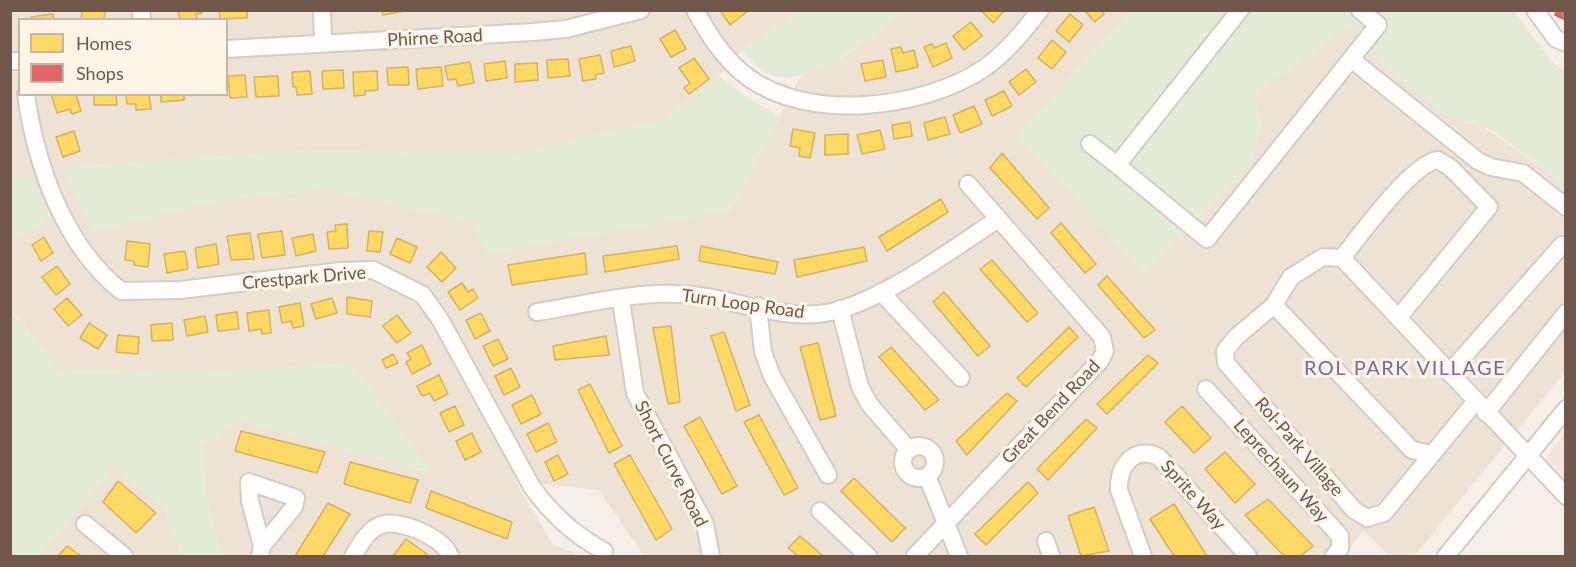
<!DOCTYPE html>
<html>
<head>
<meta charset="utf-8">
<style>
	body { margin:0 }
	#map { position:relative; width:1576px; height:567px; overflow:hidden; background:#f5efe8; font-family:Lato,sans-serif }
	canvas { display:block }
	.frame { position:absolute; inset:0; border:12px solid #71564a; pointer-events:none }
	.legend { position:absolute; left:18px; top:18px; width:210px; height:78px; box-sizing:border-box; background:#fef5e8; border:2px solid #c6b5a9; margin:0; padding:8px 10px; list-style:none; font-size:18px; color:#71564a }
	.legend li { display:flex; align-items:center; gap:12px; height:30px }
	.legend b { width:30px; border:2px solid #c6b5a9 }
</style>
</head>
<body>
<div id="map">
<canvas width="1576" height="567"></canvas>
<div class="frame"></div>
<ul class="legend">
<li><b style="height:16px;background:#ffd966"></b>Homes</li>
<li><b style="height:16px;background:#e06666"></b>Shops</li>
</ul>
</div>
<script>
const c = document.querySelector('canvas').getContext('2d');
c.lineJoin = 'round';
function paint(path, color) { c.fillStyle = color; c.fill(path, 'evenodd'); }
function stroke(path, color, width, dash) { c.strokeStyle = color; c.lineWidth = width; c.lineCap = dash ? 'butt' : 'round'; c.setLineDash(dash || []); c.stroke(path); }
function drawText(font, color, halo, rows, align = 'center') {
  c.font = font + ' Lato,sans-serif'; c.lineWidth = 6; c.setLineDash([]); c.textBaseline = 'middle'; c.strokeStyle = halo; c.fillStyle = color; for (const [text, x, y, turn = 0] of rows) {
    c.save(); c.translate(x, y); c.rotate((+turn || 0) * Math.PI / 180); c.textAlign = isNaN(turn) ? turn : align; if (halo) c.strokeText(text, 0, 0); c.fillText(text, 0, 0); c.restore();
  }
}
const residential = new Path2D(`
	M11 11H800L742 51 719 76 665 119 518 154 305 151 62 167 221 200 326 189 472 222 730 211 800 77 844 57 906 11H1130L1017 137 1262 126 1254 94 1350 25 1394 74 1443 114 1485 128 1550 173 1565 192V372L1414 556H1389L1363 530 1345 556H644L599 490 515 481 552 543 580 556H222L206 494 202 445 241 421 432 473 351 363 227 372 58 370 11 309 10 241 51 217 29 175 11 180ZM20 20H226V94H20Z
	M115 467 163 508 183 556H39Z`);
const commercial = new Path2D(`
	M1565 433V486L1541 464Z`);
const green = new Path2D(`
	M800 11V10L906 11C876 33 807 94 767 73 758 68 750 58 742 51Z
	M1130 11H1513L1554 64 1565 71V192L1550 173 1491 129 1443 114 1380 63 1350 26 1254 94 1262 126 1252 166 1144 272 1017 137Z
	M719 76 746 97 779 116 730 211 487 254 472 222 326 189 221 200 93 232 62 167 305 151 518 154 665 119Z
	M29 175 51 218 11 241V180Z
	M10 310 59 370 227 372 351 363 433 473 241 421 202 445 206 494 222 556H183L163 508 115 467 39 556H11Z`);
const homes = new Path2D(`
	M105 10 104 20H81L82 11Z
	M178 10H201L202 13 196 14 197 20H180Z
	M219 10H247V18L220 19Z
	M382 10H404V11L383 15Z
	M720 10H749L730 25Z
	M981 10H1005L993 23Z
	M1084 10H1102L1104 14 1095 22Z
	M53 14 54 20H31V17Z
	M1070 14 1083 25 1069 42 1056 31Z
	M971 22 982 36 964 50 953 36Z
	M675 30 686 49 671 57 660 39Z
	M1052 40 1066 52 1052 69 1038 58Z
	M946 43 952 58 933 67 924 47 932 44 934 48Z
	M631 46 635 61 614 67 611 51Z
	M901 47 903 53 914 50 918 67 896 72 891 49Z
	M600 55 604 73 595 75 596 79 583 81 579 59Z
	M694 58 709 79 689 94 684 88 690 83 679 68Z
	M568 59 570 76 548 78 547 60Z
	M883 60 886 77 865 81 861 64Z
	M505 61 507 78 486 81 484 64Z
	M470 62 474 83 458 86 456 79 448 80 445 66Z
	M537 63 538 80 515 82V64Z
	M408 67 409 85H388L387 68Z
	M441 67 443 86 418 89 416 69Z
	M1026 69 1036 82 1019 95 1009 82Z
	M343 70 344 88 323 89 322 71Z
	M310 71 312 94 297 95 296 87H293L292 72Z
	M377 71 378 90 365 91V95L354 96 353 72Z
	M245 75 247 97 230 98 228 76Z
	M278 76 279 96 256 97 254 77Z
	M1004 91 1012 106 992 116 985 100Z
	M51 94H76L81 111 72 114 70 109 57 113Z
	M94 94H116L117 105H94Z
	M126 94H149L151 109 136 110V104H127Z
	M161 94H184V100L161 102Z
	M974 106 982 124 960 133 953 115Z
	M945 117 950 134 928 140 924 123Z
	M910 122 912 136 894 139 892 125Z
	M793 129 815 133 810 158 799 156 800 148 790 146Z
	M880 130 885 149 862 154 857 135Z
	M74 131 80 151 63 157 56 137Z
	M848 134V154L825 155V135Z
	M1002 153 1049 208 1037 219 990 168Z
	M941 199 948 212 887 251 879 237Z
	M1061 223 1096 264 1085 273 1051 233Z
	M347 224 348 248 329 249 327 232 336 231 335 225Z
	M282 231 285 255 262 258 258 234Z
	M369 231 383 232 380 252 367 251Z
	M250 233 254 259 231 260 227 236Z
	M313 234 316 251 296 256 292 238Z
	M44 237 53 253 41 261 32 245Z
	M397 238 417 247 410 263 390 254Z
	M127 241 150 244 148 267 134 265V261L125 260Z
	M216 244 219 264 198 268 195 248Z
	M677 246 679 259 605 272 603 256Z
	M701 246 778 262 775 274 699 261Z
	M864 247 867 261 797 277 794 260Z
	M185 251 188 269 167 273 164 254Z
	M441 252 456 268 442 282 427 267Z
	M585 253 587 274 512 285 508 265Z
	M992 260 1038 313 1027 322 980 269Z
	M57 266 70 284 56 295 42 277Z
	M1107 276 1155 330 1144 338 1098 285Z
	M462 283 468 292 473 289 478 298 460 310 448 292Z
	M944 292 990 346 978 356 933 302Z
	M347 297 372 301 370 317 347 314Z
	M67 298 82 315 68 326 54 309Z
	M332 298 337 313 316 319 311 304Z
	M300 303 304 326 293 328 291 321 282 323 279 307Z
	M269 310 271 333 262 334 261 329 249 331 247 313Z
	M237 312 239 329 218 331 216 315Z
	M481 313 490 331 475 339 466 320Z
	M397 315 411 333 397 343 383 326Z
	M205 316 208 332 187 336 184 320Z
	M89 323 107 335 98 349 80 338Z
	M172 323 173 340 152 341 151 325Z
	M671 326 680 402 668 404 653 328Z
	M1069 327 1078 337 1026 387 1017 378Z
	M724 332 750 405 736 411 711 336Z
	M118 335 139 337 138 354 116 352Z
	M606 336 609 355 555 360 553 346Z
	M498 339 508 359 493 366 483 346Z
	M818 343 836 416 820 420 800 347Z
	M422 345 431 364 412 374 406 362 411 359 407 353Z
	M891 347 939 400 925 410 879 357Z
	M393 354 398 363 386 368 382 360Z
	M1148 355 1158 363 1107 414 1097 404Z
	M511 368 520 387 504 395 495 376Z
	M439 375 448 394 434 401 430 393 422 396 417 386Z
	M590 384 622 446 609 453 578 390Z
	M1007 393 1017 401 967 455 956 441Z
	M532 395 541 414 521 424 512 405Z
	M455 406 464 425 449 432 440 413Z
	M1182 406 1211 438 1194 453 1165 422Z
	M759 415 798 488 784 495 744 422Z
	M700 417 737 486 722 494 684 426Z
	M1086 419 1097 428 1048 480 1037 469Z
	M548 423 557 442 536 452 527 434Z
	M241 431 325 452 317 473 235 451Z
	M472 433 481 452 465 460 456 441Z
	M1225 452 1255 484 1235 503 1205 469Z
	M558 455 568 474 554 481 545 462Z
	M630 455 672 529 656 540 614 464Z
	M350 462 418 480 410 503 344 484Z
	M854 478 905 528 892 542 841 491Z
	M118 481 156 513 136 533 103 502Z
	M1028 482 1038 493 986 545 975 534Z
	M431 491 512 522 507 539 426 508Z
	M1268 499 1313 546 1300 556H1284L1245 515Z
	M328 503 350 514 323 556H295Z
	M1174 504 1207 556H1174L1150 519Z
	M1094 507 1109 551 1081 556 1068 516Z
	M800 536 823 556H798L788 548Z
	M406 539 427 554 425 556H393Z
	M67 546 81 556H58Z`);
const shops = new Path2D(`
	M1557 10H1566V20L1555 15Z`);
const minor = new Path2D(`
	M141 10 142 20
	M322 10 323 44
	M695 10C709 35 725 61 749 78 810 122 922 109 983 69 1006 53 1023 32 1040 10
	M1240 10 1117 165 1207 239 1351 59
	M1360 10 1378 25 1351 59 1478 161 1491 167 1523 173 1566 207
	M1535 10 1556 39 1566 43
	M226 49 533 32 566 29 641 10
	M10 61H20
	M26 94C36 166 64 245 121 291L180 290 341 271 373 270 423 295 441 321 532 487C552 515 574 535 604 551
	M1090 144 1117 165
	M1342 258C1360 235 1412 163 1438 160L1451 168 1489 207 1399 317
	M881 292 961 378
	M621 300 635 393 705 524 711 556
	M1274 305 1412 450 1432 454
	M758 306 763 352 772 376 828 475
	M840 309 860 387 870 405 909 450
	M537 312C582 305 631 292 677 294 729 295 782 323 831 312 882 301 953 249 998 219
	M1449 373 1562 245 1566 247
	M1206 389 1340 536V548L1334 556
	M1475 402 1384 513 1367 518 1354 510 1226 363 1225 351 1235 338 1274 305 1291 277 1323 257 1342 258 1566 496
	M1486 413 1566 313
	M903 462a16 16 0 1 1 32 0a16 16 0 1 1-32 0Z
	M927 476 959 556
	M820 511 868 556
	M85 524 124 556
	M1046 541 1051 556
	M260 556 262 546 250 501 249 482 296 498 294 507 262 546
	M353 556C360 545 367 530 381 525 398 518 445 538 450 556
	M915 556 1100 361 1105 351 1102 337 968 184
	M1143 556 1119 490C1118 466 1134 445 1159 457L1248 556
	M1446 556 1566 409`);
const streetNames = [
	["Phirne Road",435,38,-3],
	["Crestpark Drive",304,278,-5],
	["Turn Loop Road",743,304,8],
	["Great Bend Road",1051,412,-47],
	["Rol-Park Village",1299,447,49],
	["Short Curve Road",671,464,63],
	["Leprechaun Way",1281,471,48],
	["Sprite Way",1193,495,48]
];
const neighbourhoodNames = [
	["ROL PARK VILLAGE",1405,369]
];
paint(residential, '#eee2d5');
paint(commercial, '#f5e4db');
paint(green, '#e2ebd3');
paint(homes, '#ffd966');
stroke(homes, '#d4b25e', 1.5);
paint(shops, '#e06666');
stroke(shops, '#bf615e', 1.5);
stroke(minor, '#d4ccc5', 20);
stroke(minor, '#fefdfc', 16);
drawText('18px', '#71564a', '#fef5e8', streetNames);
c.letterSpacing = '1.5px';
drawText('20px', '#836695', '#fef5e8', neighbourhoodNames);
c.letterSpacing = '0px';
</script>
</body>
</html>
